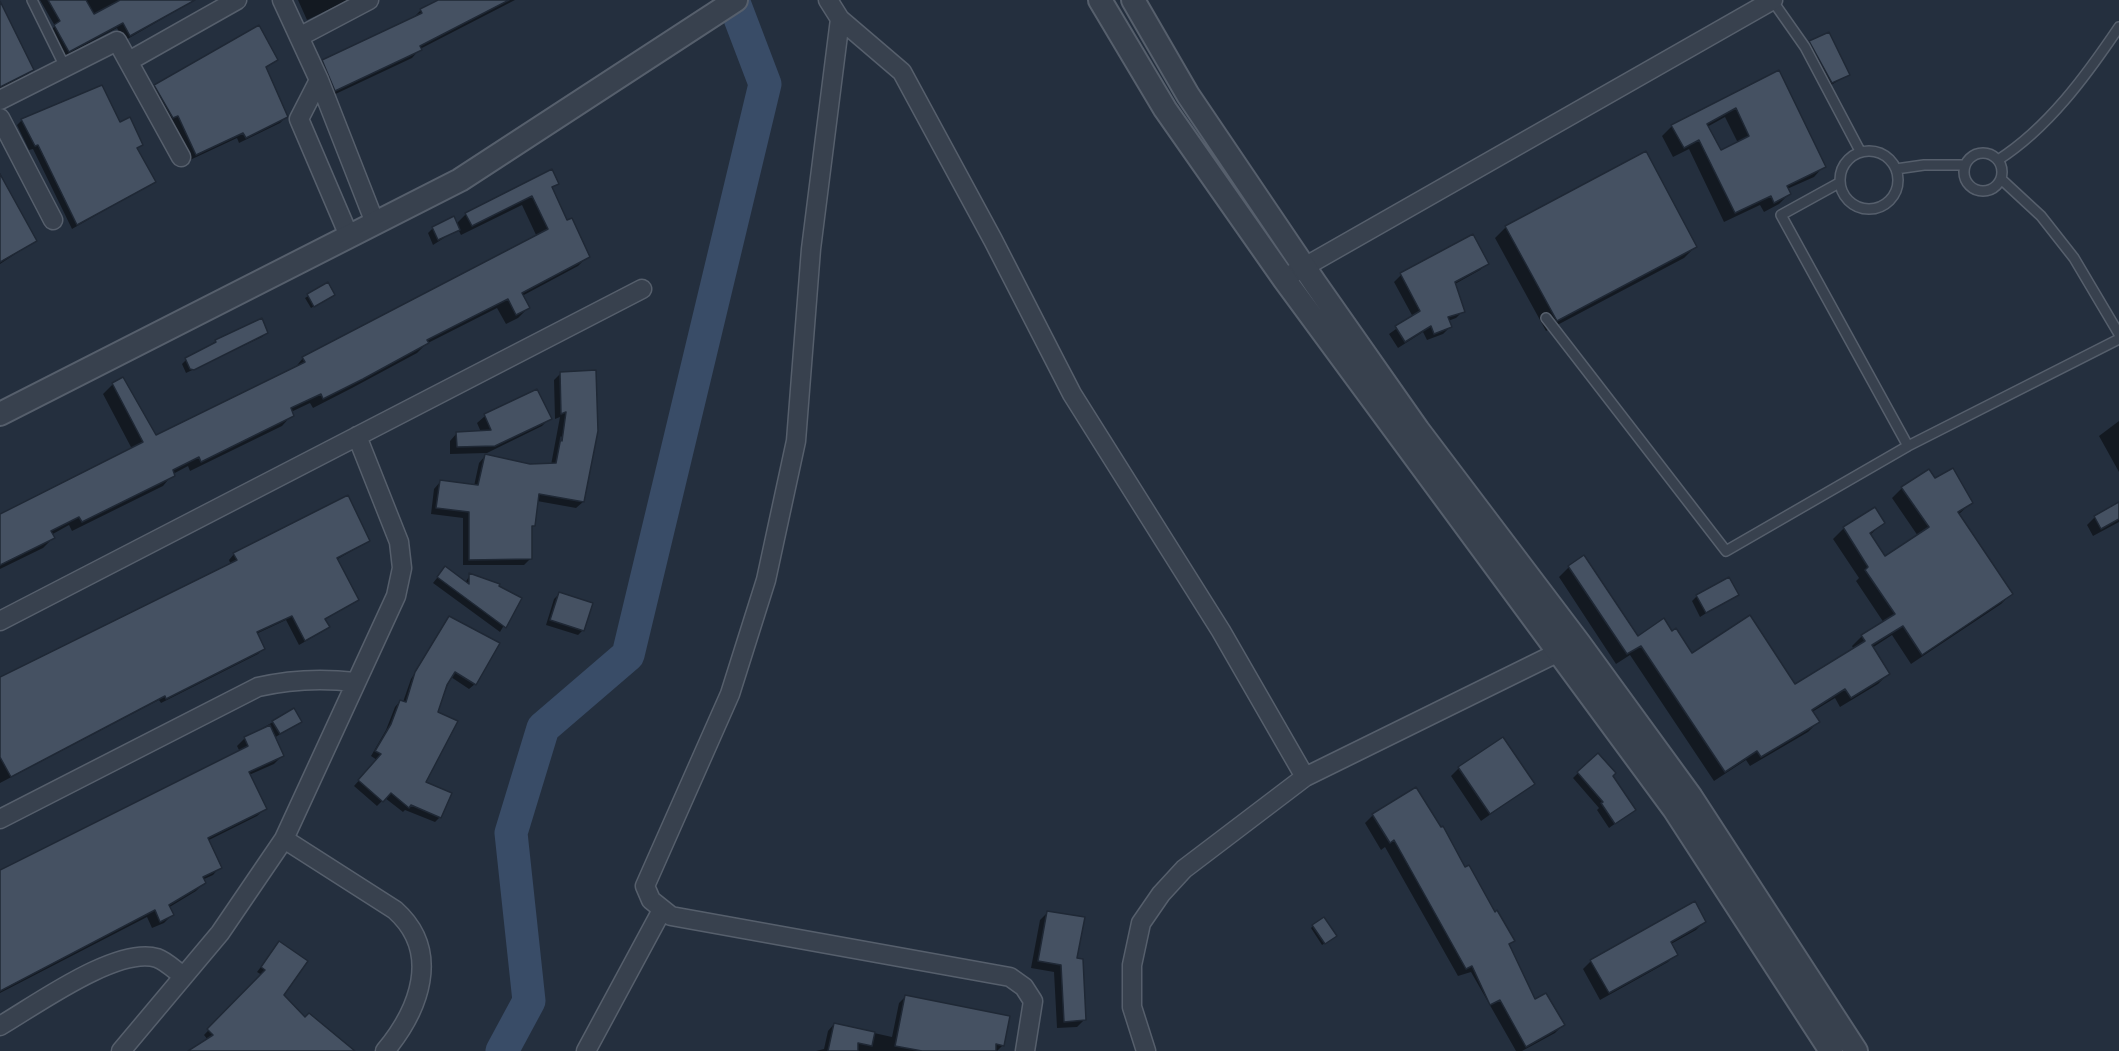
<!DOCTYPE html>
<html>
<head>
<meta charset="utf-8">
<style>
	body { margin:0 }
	canvas { display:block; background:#242f3e }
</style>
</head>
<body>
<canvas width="2119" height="1051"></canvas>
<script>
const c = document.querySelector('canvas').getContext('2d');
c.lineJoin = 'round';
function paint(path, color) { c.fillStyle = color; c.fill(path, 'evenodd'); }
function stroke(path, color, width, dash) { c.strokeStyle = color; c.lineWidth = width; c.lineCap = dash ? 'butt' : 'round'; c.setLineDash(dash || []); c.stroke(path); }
const shadow = new Path2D(`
	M40 0H195L124 41 117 28 63 57 49 32 55 26Z
	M298 0H349L307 20Z
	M441 0H515L420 49 412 58 327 98 315 70 323 62 413 18 421 10Z
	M0 4 32 70 25 78 0 90Z
	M1810 42 1848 75 1826 88 1805 47Z
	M276 60 265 69 286 117 280 123 239 143 237 138 190 160 171 120 166 123 149 92 155 86Z
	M1778 72 1824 166 1814 177 1787 189 1789 194 1779 204 1764 212 1760 205 1724 222 1689 149 1673 157 1662 136 1672 126ZM1725 117 1738 143 1720 152 1707 127Z
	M22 120 119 124 141 145 136 150 154 182 72 229 33 149 29 150 17 125Z
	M0 173 35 241 0 264Z
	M557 183 551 189 566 222 588 256 578 266 522 296 528 308 518 318 506 324 497 308 426 344 417 353 352 388 313 408 310 403 291 412 292 415 282 426 190 471 188 466 173 474 163 486 72 531 69 525 51 535 53 538 43 548 0 569V517L132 449 103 394 113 384 155 437 294 369 303 358 537 237 522 205 461 235 458 229 433 245 428 233 433 228 456 224 466 214Z
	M1506 227 1695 247 1684 258 1546 331 1495 238Z
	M1487 263 1480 270 1455 284 1463 311 1456 318 1448 321 1450 327 1443 334 1427 340 1423 332 1398 348 1389 334 1413 317 1394 282 1401 275Z
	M328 284 331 296 311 308 305 298Z
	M261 320 267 332 262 337 186 373 182 364 186 360 216 341Z
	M560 374 583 502 576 508 537 501 534 525 530 529 531 558 524 565H463V518L431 514 434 489 440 482 474 486 479 463 485 456 530 465H551L560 417 555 419 554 380Z
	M537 391 550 418 542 426 487 453 450 454V441L457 433 481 432 477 423 485 416Z
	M2119 421V472L2099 436Z
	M1935 480 1971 503 1958 515 2011 594 2001 604 1911 664 1892 635 1872 648 1888 674 1878 684 1840 707 1835 698 1812 712 1818 722 1808 732 1750 766 1746 760 1714 781 1630 655 1616 664 1559 577 1569 567 1637 638 1672 633 1692 655 1794 686 1854 650 1852 646 1862 636 1884 623 1856 581 1859 578 1833 539 1844 528 1874 509 1883 523 1870 535 1885 558 1918 536 1892 498 1902 488Z
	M2119 504V522L2093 536 2087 525 2095 517Z
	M369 541 336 560 357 600 324 620 328 627 322 632 299 645 286 620 256 634 263 649 258 654 161 703 159 700 0 783V679L231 565 229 560 234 554Z
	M445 568 465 583 470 575 520 598 500 632 433 583Z
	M559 594 583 630 578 635 546 625 554 599Z
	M1737 594 1700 617 1692 601 1697 596Z
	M450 618 475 684 469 689 451 677 436 713 424 783 440 817 435 822 405 810 403 812 385 798 377 806 354 786 377 760 371 756 386 730 395 707 400 701 403 702 411 679Z
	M273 722H300L274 738 282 756 274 764 249 775 265 809 257 816 207 841 220 867 213 875 202 880 204 883 196 891 168 908 172 915 164 923 152 928 147 917 0 993V872L240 752 237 746 245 738Z
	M1459 768 1533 784 1481 821 1451 776Z
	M1578 773 1611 776 1634 810 1609 828 1597 810 1599 808 1573 778Z
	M1373 815 1465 869 1513 941 1508 945 1534 1001 1563 1025 1555 1033 1522 1051H1516L1471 972 1458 976 1385 847 1381 850 1365 823Z
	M1047 913 1084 1020 1077 1027 1057 1028 1054 972 1031 968 1040 920Z
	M1704 922 1696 930 1671 944 1676 954 1668 962 1600 1000 1583 969 1591 961Z
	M1313 926 1333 938 1322 945 1311 928Z
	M279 943 283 995 339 1051H190L208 1040 204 1035 262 975 257 972Z
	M905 997 1003 1045 997 1051H816L824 1049 828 1031 834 1024 892 1037 899 1003Z`);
const river = new Path2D(`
	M502 1051 529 1001 511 833 543 728 628 655 765 84 733 0`);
const building = new Path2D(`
	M48 0H86L94 14 120 0H195L130 36 123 23 69 52 54 25 60 21Z
	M438 0H509L420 46 422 50 335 91 322 60 422 13 420 9Z
	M0 1 34 70 0 87Z
	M259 25 278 60 266 67 288 117 246 138 243 133 196 155 178 116 173 118 154 85Z
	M1829 32 1850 75 1832 83 1809 41Z
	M1779 70 1826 167 1787 186 1791 194 1774 203 1771 196 1735 213 1699 140 1684 148 1671 125ZM1736 108 1749 136 1721 150 1707 124Z
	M102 85 120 122 130 117 143 145 137 148 156 182 77 225 38 145 35 146 21 119Z
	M1646 151 1697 247 1557 321 1505 226Z
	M552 169 559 184 552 187 567 220 572 218 590 257 522 293 530 308 516 315 508 299 427 340 429 343 363 379 323 399 321 394 291 408 294 416 201 462 199 457 173 470 175 476 82 522 79 517 51 531 55 538 0 565V514L143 442 112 383 123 377 156 435 305 362 302 357 548 229 532 196 472 226 465 213Z
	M0 174 37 241 0 262Z
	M454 216 460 230 438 240 432 227Z
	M1473 234 1489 264 1455 282 1465 312 1448 317 1452 327 1434 334 1431 326 1405 342 1395 326 1420 311 1400 273Z
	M328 282 335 295 314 307 307 294Z
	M262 318 268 333 194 370 190 369 185 358 216 342 215 340Z
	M596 370 598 431 584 502 539 494 535 526H532V559L469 560V512L436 508 440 480 478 485 485 454 530 464 556 463 561 437 562 441 566 412 561 414 560 372Z
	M537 389 552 419 495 446 457 447 456 432 491 430 484 414Z
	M1953 468 1973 503 1958 512 2013 594 1922 655 1903 626 1872 645 1890 674 1851 698 1845 689 1812 710 1820 722 1761 757 1757 751 1725 772 1641 646 1627 654 1568 566 1584 555 1638 636 1664 618 1672 631 1676 628 1692 653 1750 615 1795 684 1865 641 1861 635 1895 614 1865 570 1868 567 1843 527 1875 507 1885 523 1870 533 1885 556 1929 527 1901 487 1929 469 1935 478Z
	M348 495 370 541 337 558 359 600 325 619 330 627 305 641 292 616 257 632 265 649 166 699 165 696 11 777 0 757V677L237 560 233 553Z
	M2119 502V519L2101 529 2094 516Z
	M445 566 469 584V573L500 584 499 586 522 598 506 628 437 577Z
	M1729 577 1739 595 1706 613 1696 595Z
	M559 592 593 603 584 631 550 620Z
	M449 616 500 643 476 685 455 672 447 685 438 712 458 721 426 782 452 793 441 818 411 805 409 808 391 793 383 802 358 780 381 754 375 751 391 724 400 700 406 702 415 672Z
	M294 708 302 722 280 734 272 721Z
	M270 725 284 756 249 772 267 809 208 838 222 868 203 877 206 883 169 905 174 915 160 922 155 910 0 991V870L248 746 244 737Z
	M1503 737 1535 784 1490 814 1458 767Z
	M1598 753 1616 773 1613 776 1636 810 1615 824 1601 803 1603 802 1577 772Z
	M1416 787 1441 827 1443 826 1465 867 1469 865 1495 912 1497 910 1515 941 1509 944 1535 999 1546 993 1565 1025 1526 1047 1500 1000 1490 1005 1472 966 1466 969 1394 840 1390 843 1372 814Z
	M1695 901 1706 922 1671 942 1678 955 1609 993 1590 960Z
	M1047 911 1085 917 1077 958 1083 959 1086 1020 1064 1022 1061 965 1038 961Z
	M1324 917 1337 936 1325 944 1312 925Z
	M279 941 308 961 284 995 305 1017 309 1013 355 1051H188L213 1035 207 1029 265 970 261 967Z
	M905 995 1010 1016 1004 1046 996 1044V1051H922L895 1046Z
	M834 1023 875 1032 872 1046 858 1043V1051H828Z`);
const service = new Path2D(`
	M32 0 65 67
	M1772 0 1805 47 1860 151
	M1840 180a29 29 0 1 1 58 0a29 29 0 1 1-58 0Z
	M1964 172a19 19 0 1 1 38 0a19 19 0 1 1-38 0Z
	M1998 160C2048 128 2086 76 2119 27
	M1896 169 1924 165H1965
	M2001 179 2041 216 2074 258 2119 334
	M1546 318 1726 551 1908 446 1781 215 1839 183
	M1908 446 2119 339`);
const minor = new Path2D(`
	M282 0 319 80 375 223
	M828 0 840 19 811 249 796 441 766 580 730 694 645 886 651 900 671 916 1010 977 1024 987 1033 1001 1025 1051
	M840 19 902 72 993 240 1072 394 1221 631 1305 777
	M299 37 369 0
	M129 61 237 0
	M319 80 299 119 349 236
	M0 100 117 41 181 157
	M0 118 53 220
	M1292 274 1773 0
	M0 621 642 289
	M0 819 258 687C292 679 321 678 355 682
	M284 839 395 910C442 952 419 1010 385 1051
	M0 1026C36 1005 117 946 157 958 166 961 176 971 183 976
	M121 1051 220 933 284 839 396 596 402 568 399 542 357 436
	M586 1051 662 910
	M1146 1051 1132 1007V965L1141 923 1161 894 1184 869 1305 777 1569 647`);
const tertiary = new Path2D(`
	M1100 0 1165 109 1284 279 1674 809 1831 1051
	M1133 0 1188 95 1315 283 1418 430 1579 643 1691 797 1856 1051
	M0 414 460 180 736 0`);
paint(shadow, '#0007');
stroke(river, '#394c67', 33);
paint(building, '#455162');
stroke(building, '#1f2835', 1.5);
stroke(service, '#565f6c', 12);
stroke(minor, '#565f6c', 21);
stroke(tertiary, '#565f6c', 26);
stroke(service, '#38414e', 9);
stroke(minor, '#38414e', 18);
stroke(tertiary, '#38414e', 22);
</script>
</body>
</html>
